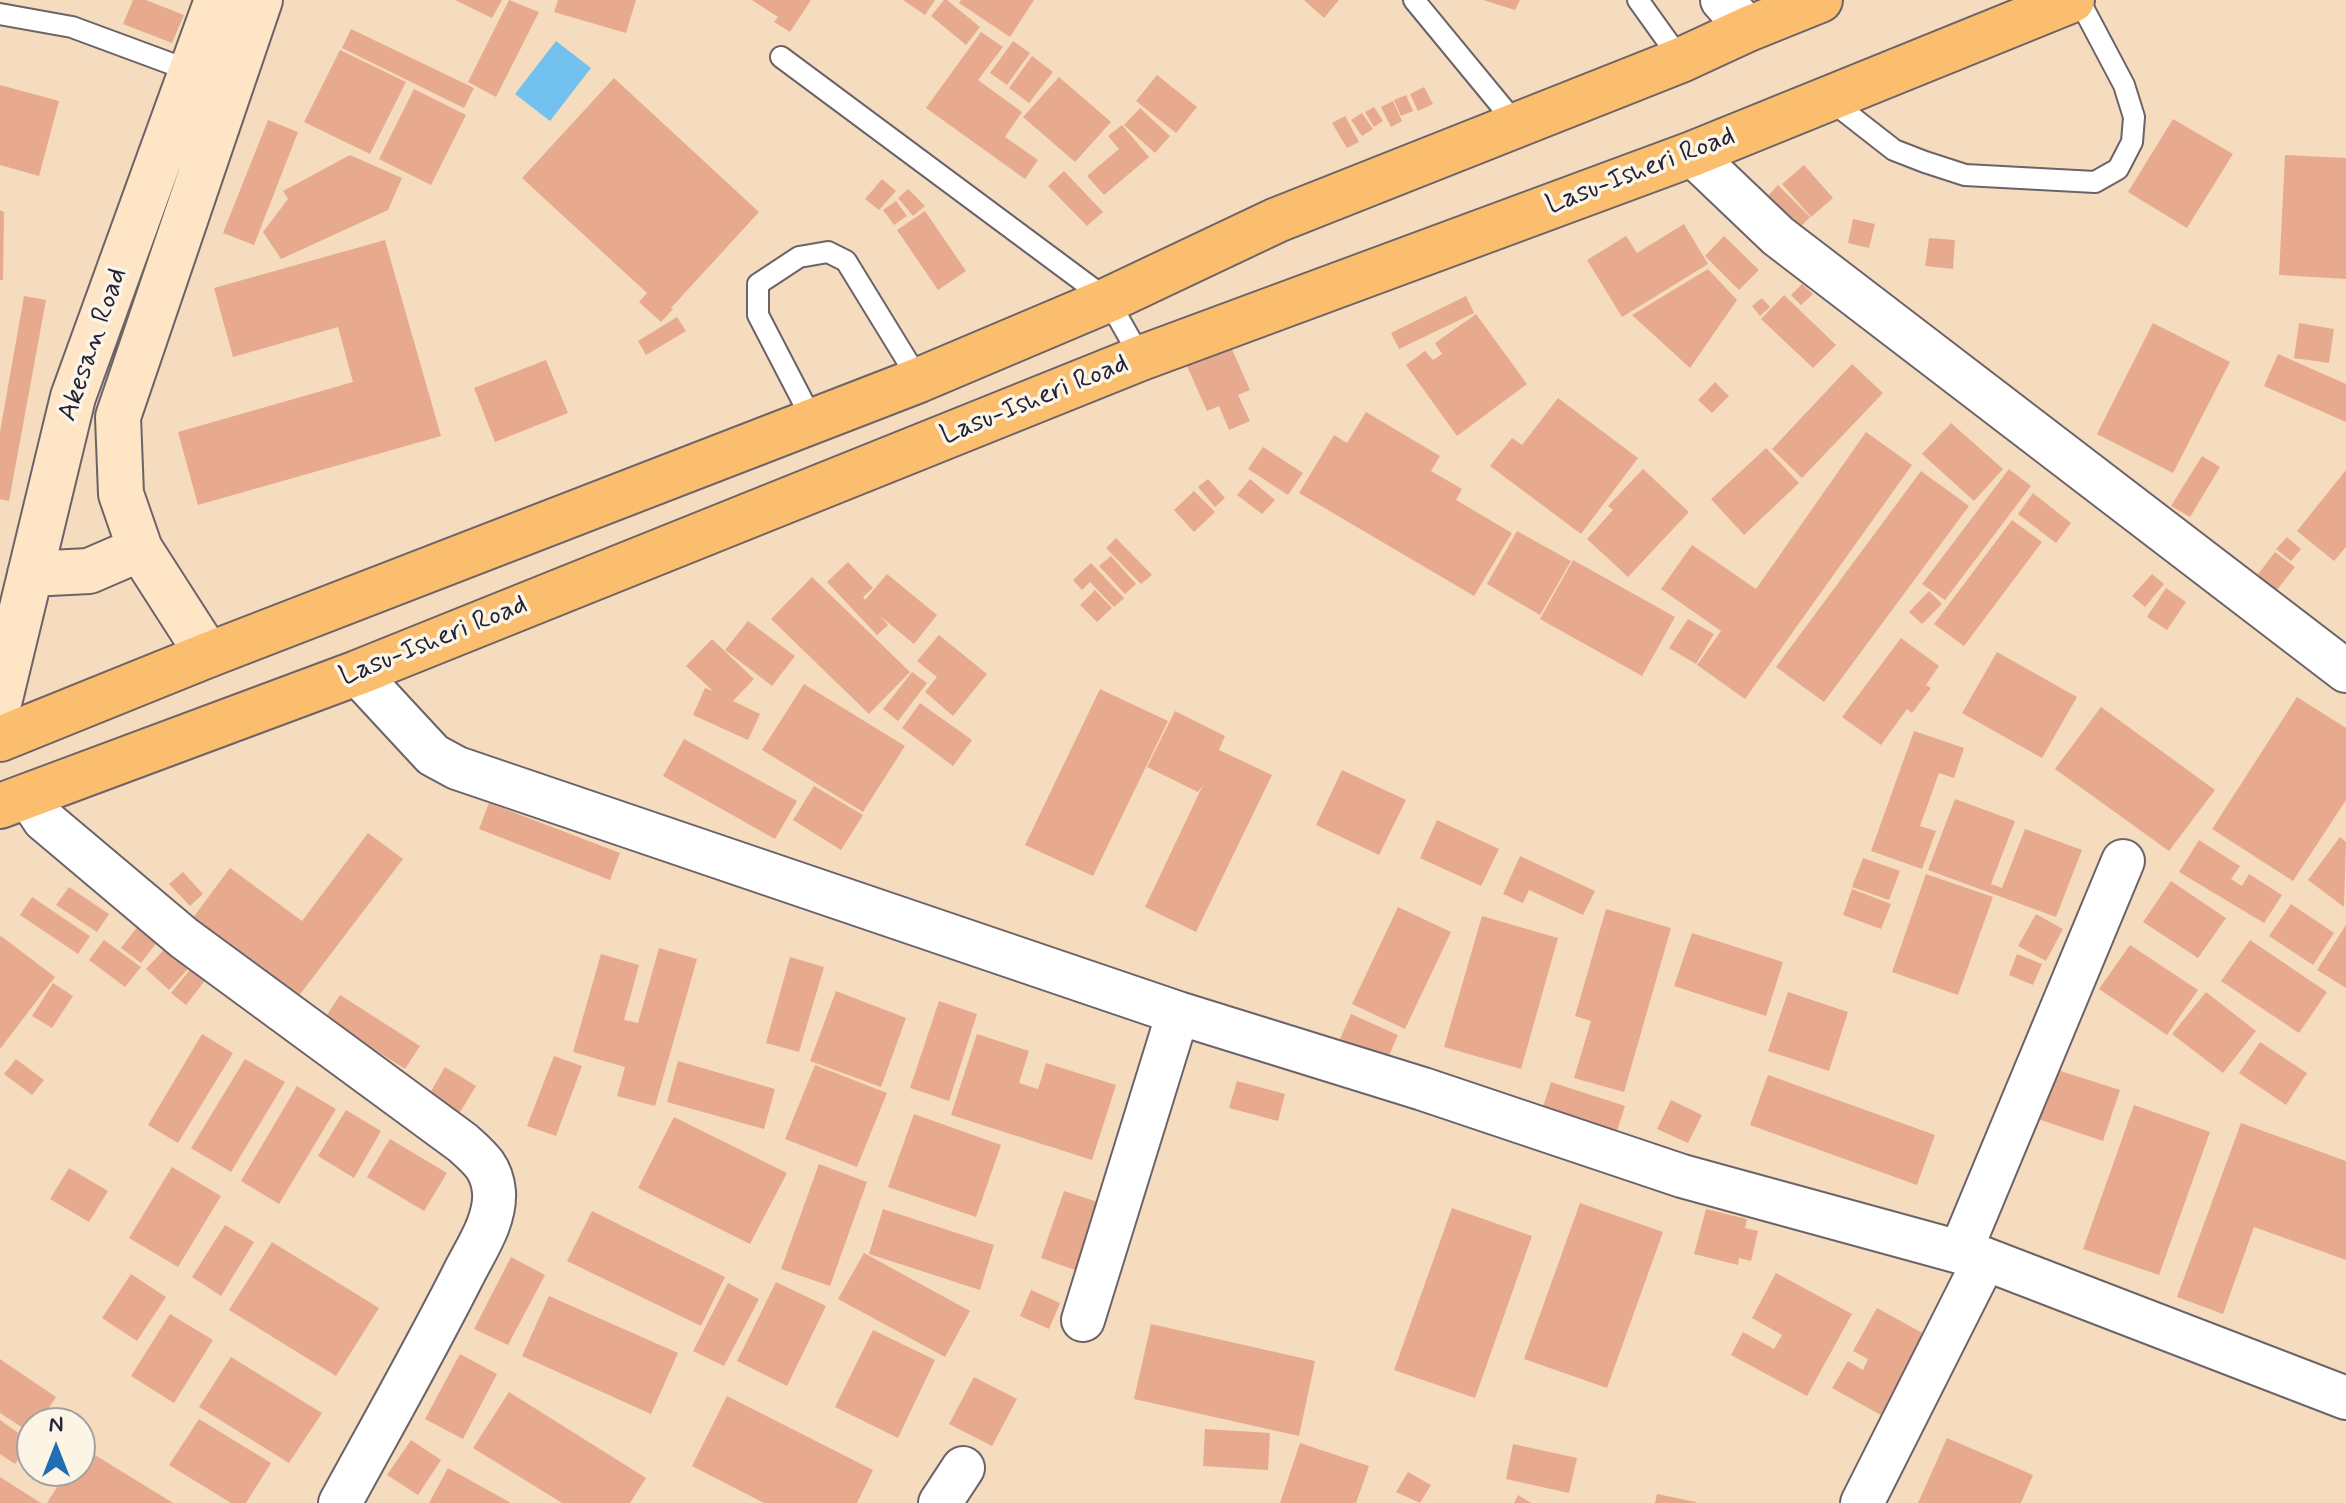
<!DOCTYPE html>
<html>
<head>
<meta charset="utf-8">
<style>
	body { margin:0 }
	#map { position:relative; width:2346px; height:1503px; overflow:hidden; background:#f5dcbf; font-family:Mynerve,sans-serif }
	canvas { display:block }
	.north { position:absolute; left:16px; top:1407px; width:80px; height:80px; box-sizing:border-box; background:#fcf5e5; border:2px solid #a5a1a1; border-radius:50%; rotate:0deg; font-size:22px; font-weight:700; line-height:32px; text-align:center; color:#22223b }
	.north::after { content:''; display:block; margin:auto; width:28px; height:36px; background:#1f6fb2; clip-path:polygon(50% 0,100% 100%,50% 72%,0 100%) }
</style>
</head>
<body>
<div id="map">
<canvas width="2346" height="1503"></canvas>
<div class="north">N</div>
</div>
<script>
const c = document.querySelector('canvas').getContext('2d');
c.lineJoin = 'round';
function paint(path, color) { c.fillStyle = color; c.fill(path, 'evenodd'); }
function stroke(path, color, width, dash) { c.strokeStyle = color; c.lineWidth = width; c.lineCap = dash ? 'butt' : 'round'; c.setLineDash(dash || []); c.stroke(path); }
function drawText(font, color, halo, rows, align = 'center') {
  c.font = font + ' Mynerve,sans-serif'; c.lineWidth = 7; c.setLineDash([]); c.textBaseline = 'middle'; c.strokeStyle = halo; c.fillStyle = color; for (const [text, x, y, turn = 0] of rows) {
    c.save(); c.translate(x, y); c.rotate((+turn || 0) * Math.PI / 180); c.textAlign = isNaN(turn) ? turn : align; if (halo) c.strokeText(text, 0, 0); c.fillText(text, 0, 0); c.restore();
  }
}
const water = new Path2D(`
	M556 41 591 68 550 121 515 94Z`);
const building = new Path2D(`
	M133 0H146L184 15 172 43 123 24Z
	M455 0H502L492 18Z
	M509 0 539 12 496 97 468 82Z
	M558 0H636L626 33 554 12Z
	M752 0H811L790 32 774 22 778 17Z
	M903 0H935L925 15Z
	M944 0H947L980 27 966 45 931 16Z
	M961 0H1034L1010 37 959 3Z
	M1304 0H1339L1324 18Z
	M1483 0H1520L1515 10Z
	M351 29 474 88 464 108 342 48Z
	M981 32 1003 47 978 80 1022 112 1005 137 1038 160 1025 179 926 108Z
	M1013 41 1030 53 1007 85 990 73Z
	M340 50 406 82 370 154 304 122Z
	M1032 56 1053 72 1029 103 1009 88Z
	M1157 75 1197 107 1176 133 1136 101Z
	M1059 77 1111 122 1075 162 1023 117Z
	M614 78 759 212 671 308 673 309 661 322 639 302 647 293 522 178Z
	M0 85 59 101 39 176 0 165Z
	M1424 87 1433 104 1418 111 1410 94Z
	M414 89 466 115 431 185 379 159Z
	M1406 95 1413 111 1401 116 1394 100Z
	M1393 101 1402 121 1391 127 1381 107Z
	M1374 107 1383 121 1374 127 1365 112Z
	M1140 108 1170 136 1155 153 1124 125Z
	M1362 113 1373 129 1362 136 1351 120Z
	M1345 116 1359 142 1347 148 1332 123Z
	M2173 119 2233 154 2187 228 2128 192Z
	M268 120 298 132 254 245 223 233Z
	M1122 125 1149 157 1104 195 1087 176 1119 149 1108 136Z
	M350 155 402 178 388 210 281 259 263 232 288 199 283 191Z
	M2285 155 2346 158V279L2279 275Z
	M1804 165 1833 198 1811 217 1782 184Z
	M1064 171 1103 212 1087 226 1048 186Z
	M882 179 896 191 879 210 865 199Z
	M1778 185 1810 217 1797 230 1765 199Z
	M908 189 925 206 913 216 898 198Z
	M896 201 907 216 894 225 883 210Z
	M0 210 4 212 3 280H0Z
	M925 211 966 271 938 290 897 230Z
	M1853 219 1875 224 1869 248 1848 243Z
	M1684 224 1708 264 1622 317 1587 260 1626 236 1637 253Z
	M1724 236 1759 270 1739 290 1705 256Z
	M1929 238 1955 240 1953 269 1925 266Z
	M385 240 441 436 198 505 178 432 353 382 338 327 233 357 214 288Z
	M1708 269 1737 300 1690 368 1632 315Z
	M1802 284 1813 294 1801 305 1791 295Z
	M1784 295 1836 345 1813 368 1761 319Z
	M24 296 46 300 9 501 0 499V432Z
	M1466 296 1474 313 1399 349 1391 333Z
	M1762 298 1770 307 1760 316 1752 306Z
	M1476 314 1527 384 1457 436 1406 365 1425 351 1433 360 1442 354 1435 343Z
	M677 317 686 331 646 355 638 341Z
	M2153 323 2230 362 2173 473 2097 434Z
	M2299 323 2334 329 2329 363 2294 358Z
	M1231 347 1250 390 1238 395 1250 421 1229 430 1219 406 1207 411 1187 366Z
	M2278 354 2346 384V422L2264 386Z
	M546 360 568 413 495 442 474 388Z
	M1852 364 1883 393 1802 478 1772 449Z
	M1715 382 1729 396 1712 413 1698 400Z
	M1558 398 1638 458 1581 534 1490 466 1512 438 1522 445Z
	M1366 412 1440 456 1431 471 1462 489 1456 500 1512 533 1474 596 1299 493 1334 435 1347 443Z
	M1951 423 2003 469 1974 501 1922 454Z
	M1866 432 1912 465 1745 699 1697 665 1721 631 1661 589 1692 545 1756 589Z
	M1263 447 1303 473 1288 495 1248 469Z
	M1766 448 1799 483 1744 535 1711 499Z
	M2202 456 2220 467 2190 517 2171 506Z
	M1643 469 1689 512 1628 577 1587 539 1613 510 1608 506Z
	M2009 469 2031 486 1945 600 1922 584Z
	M2346 470V547L2334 561 2297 531Z
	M1921 471 1969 506 1824 702 1776 667Z
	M1208 479 1225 498 1215 507 1198 487Z
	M1250 479 1275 500 1262 514 1237 495Z
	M1194 491 1215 512 1194 532 1174 510Z
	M2033 493 2071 523 2056 543 2018 514Z
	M2012 520 2042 542 1964 646 1934 624Z
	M1517 531 1571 561 1540 615 1487 584Z
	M2287 537 2301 549 2291 561 2276 549Z
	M1116 538 1152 575 1141 584 1106 548Z
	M2275 552 2295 567 2272 596 2252 582Z
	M1111 556 1136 584 1125 594 1099 566Z
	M1573 560 1675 617 1642 676 1540 619Z
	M848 562 873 588 863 597 865 600 887 574 937 615 914 644 880 616 888 625 877 635 827 582Z
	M1091 563 1124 598 1114 607 1090 582 1082 590 1073 580Z
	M2152 574 2164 584 2145 607 2132 596Z
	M812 577 910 672 869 714 771 619Z
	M2166 588 2186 602 2167 630 2147 617Z
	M1095 590 1112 608 1097 622 1080 605Z
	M1929 591 1942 604 1922 624 1909 612Z
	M1688 619 1714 634 1696 664 1669 648Z
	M748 621 795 656 772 686 725 650Z
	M939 635 987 674 953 716 925 692 937 677 917 661Z
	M1901 638 1939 666 1926 685 1931 688 1912 713 1907 709 1881 745 1842 717Z
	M712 639 754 679 733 701 760 714 748 740 693 715 705 688 713 691 686 666Z
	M1997 652 2077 697 2042 758 1962 713Z
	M912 672 927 683 898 721 883 709Z
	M804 684 905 746 863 812 762 750Z
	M1100 689 1168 721 1093 876 1025 845Z
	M2297 697 2346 728V800L2293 881 2212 829Z
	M920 703 972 740 953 766 902 728Z
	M2101 707 2215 790 2169 851 2055 769Z
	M1175 711 1225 736 1219 750 1272 775 1196 932 1145 907 1203 785 1198 792 1147 767Z
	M1914 731 1964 748 1954 778 1939 773 1920 826 1936 831 1922 869 1871 851Z
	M684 739 797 801 775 839 663 776Z
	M1342 770 1406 800 1379 855 1316 825Z
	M814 786 863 815 841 850 793 820Z
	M1955 799 2015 821 1991 884 2002 888 2025 829 2082 850 2056 917 1928 870Z
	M489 803 620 853 610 880 479 829Z
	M1437 820 1499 849 1481 886 1420 858Z
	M368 833 403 859 295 1001 189 923 230 868 302 921Z
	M2340 837 2346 842 2344 907 2308 880Z
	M2199 840 2240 866 2231 879 2242 886 2249 874 2282 895 2264 923 2179 872Z
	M1520 856 1595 891 1583 915 1529 890 1523 903 1503 894Z
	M1863 858 1900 871 1889 900 1852 887Z
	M183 872 203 894 190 906 169 884Z
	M1926 874 1993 897 1958 995 1892 972Z
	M2171 881 2226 918 2198 958 2143 922Z
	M69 887 109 914 97 932 56 905Z
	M1852 889 1891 904 1881 929 1843 915Z
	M32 897 90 936 78 954 20 915Z
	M2291 904 2334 933 2313 965 2269 936Z
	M1398 907 1451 932 1405 1029 1352 1004Z
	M1606 909 1671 928 1624 1092 1574 1078 1591 1021 1575 1016Z
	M2036 914 2063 929 2046 961 2018 946Z
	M1482 916 1558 938 1521 1069 1444 1047Z
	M145 917 165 932 141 963 121 948Z
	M2346 925V988L2317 970Z
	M1692 933 1783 962 1766 1016 1674 986Z
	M1 936 55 977 0 1049V937Z
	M104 940 141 967 125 987 89 960Z
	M2250 940 2327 992 2299 1033 2221 981Z
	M172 941 195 961 169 990 146 969Z
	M2130 945 2198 990 2167 1035 2099 989Z
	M659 948 697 959 655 1106 617 1096 625 1067 573 1052 601 954 639 965 624 1020 638 1023Z
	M2017 954 2042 964 2033 985 2009 975Z
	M790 957 824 967 799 1052 766 1043Z
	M192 967 207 978 186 1005 171 993Z
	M53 983 73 996 52 1028 32 1016Z
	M836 991 906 1018 881 1087 810 1061Z
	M1788 992 1848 1012 1829 1071 1768 1051Z
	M2206 992 2256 1031 2223 1073 2172 1034Z
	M340 995 420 1046 405 1069 325 1018Z
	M939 1001 977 1014 949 1101 910 1088Z
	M1351 1014 1398 1035 1387 1060 1340 1039Z
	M202 1034 233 1053 178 1143 148 1125Z
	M977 1034 1029 1051 1019 1083 1038 1089 1046 1063 1116 1085 1092 1160 951 1115Z
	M2260 1042 2307 1073 2286 1105 2239 1073Z
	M554 1056 582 1066 556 1136 527 1126Z
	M16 1059 44 1080 32 1095 4 1074Z
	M245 1059 285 1082 231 1172 191 1148Z
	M678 1061 775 1089 764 1129 667 1102Z
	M815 1065 887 1093 857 1167 785 1139Z
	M445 1067 476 1086 457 1117 427 1098Z
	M2054 1069 2120 1090 2103 1141 2038 1119Z
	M1768 1075 1935 1135 1917 1185 1750 1125Z
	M1237 1081 1285 1094 1278 1121 1229 1108Z
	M1551 1082 1625 1106 1615 1137 1541 1113Z
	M297 1086 336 1109 279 1204 241 1181Z
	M1671 1100 1702 1115 1688 1143 1657 1129Z
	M2134 1105 2210 1132 2159 1275 2083 1249Z
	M346 1110 381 1131 354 1178 318 1156Z
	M914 1114 1001 1145 976 1217 888 1187Z
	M674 1117 787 1173 750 1244 638 1188Z
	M2241 1123 2346 1161V1260L2254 1227 2223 1314 2177 1297Z
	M390 1139 447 1173 424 1211 367 1177Z
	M819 1164 867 1182 830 1286 781 1269Z
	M172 1167 221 1196 178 1267 129 1238Z
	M69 1168 108 1191 89 1222 50 1199Z
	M1064 1191 1101 1203 1078 1271 1041 1258Z
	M1580 1203 1663 1232 1607 1388 1524 1359Z
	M1452 1208 1532 1236 1475 1398 1394 1370Z
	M883 1209 994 1245 980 1290 869 1254Z
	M1706 1209 1747 1219 1745 1228 1758 1231 1751 1261 1739 1258 1738 1265 1694 1254Z
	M592 1211 725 1277 701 1326 567 1261Z
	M225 1225 254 1242 221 1296 192 1277Z
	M272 1242 379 1308 336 1376 229 1310Z
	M864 1253 970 1311 945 1357 838 1299Z
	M511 1257 545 1275 508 1345 474 1329Z
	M1776 1273 1852 1314 1807 1396 1731 1355 1743 1332 1774 1349 1782 1335 1752 1318Z
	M131 1274 166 1297 137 1341 102 1318Z
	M776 1282 826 1306 787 1386 737 1361Z
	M728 1283 759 1299 724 1366 693 1351Z
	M1031 1290 1060 1303 1049 1329 1020 1316Z
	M549 1296 678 1353 651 1414 522 1356Z
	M1877 1308 1926 1335 1881 1415 1832 1388 1848 1361 1863 1370 1868 1359 1853 1351Z
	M170 1314 213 1340 174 1403 131 1376Z
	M1151 1324 1315 1361 1299 1436 1134 1399Z
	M873 1330 935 1360 898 1438 835 1407Z
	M460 1354 497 1374 463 1439 425 1419Z
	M231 1357 322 1413 289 1463 199 1407Z
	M0 1359 56 1397 39 1423H32V1434L0 1413Z
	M974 1377 1017 1399 992 1446 949 1424Z
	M509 1392 646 1478 630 1503H562L473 1448Z
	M727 1396 873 1470 857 1503H764L692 1466Z
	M199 1419 271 1463 246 1503H231L169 1465Z
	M0 1420 31 1442 15 1464 0 1454Z
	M1205 1429 1270 1433 1268 1470 1203 1466Z
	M1947 1438 2033 1475 2021 1503H1918Z
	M411 1440 441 1460 418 1495 387 1475Z
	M1300 1443 1369 1466 1356 1503H1280Z
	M1513 1444 1577 1458 1569 1493 1506 1479Z
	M82 1447 173 1503H47L67 1471H80Z
	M448 1468 511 1503H429Z
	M1408 1472 1431 1485 1420 1503 1396 1492Z
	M0 1477 41 1503H0Z
	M1657 1494 1696 1502 1695 1503H1655Z
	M1518 1495 1531 1503H1514Z`);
const lane = new Path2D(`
	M1414 0 1517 125
	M1638 0 1681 60
	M0 14 72 27 191 71
	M781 57 1108 300 1141 358
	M1830 100 1894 150 1925 162 1965 175 2095 182 2118 169 2132 142 2134 117 2124 85 2079 0
	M813 421 758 315V284L799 257 828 252 846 261 919 380`);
const street = new Path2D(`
	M1722 0 1748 29
	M1692 154 1778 236 2346 671
	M357 673 433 755 457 768 1178 1013 1423 1089 1682 1176 1985 1259 2346 1398
	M28 796 44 820 184 938 463 1143C480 1158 492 1168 494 1192 496 1222 474 1252 462 1277 423 1354 381 1428 340 1503
	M1961 1250 2123 861
	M1083 1320 1178 1013
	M940 1503 963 1468
	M1862 1503 1985 1259`);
const secondary = new Path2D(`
	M30 574 89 571 140 549
	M208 655 140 549 121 494 118 417 260 0
	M0 699 73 397 217 0`);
const primary = new Path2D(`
	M0 739 208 655 919 380 1108 300 1277 220 1681 60 1748 29 1820 0
	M0 806 357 673 1141 358 1692 154 2072 0`);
const streetNames = [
	["Lasu-Isheri Road",1641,172,-21],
	["Akesan Road",94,345,-71],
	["Lasu-Isheri Road",1035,401,-22],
	["Lasu-Isheri Road",434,642,-22]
];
paint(water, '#73c1ee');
paint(building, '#e7aa8e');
stroke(lane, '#6c6369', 24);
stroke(street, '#6c6369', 46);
stroke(secondary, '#6c6369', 48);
stroke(primary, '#6c6369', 48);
stroke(lane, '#fff', 20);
stroke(street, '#fff', 42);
stroke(secondary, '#fde5c5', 44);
stroke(primary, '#fbbe6e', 44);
drawText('28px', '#22223b', '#fcf5e5', streetNames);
</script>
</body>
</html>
